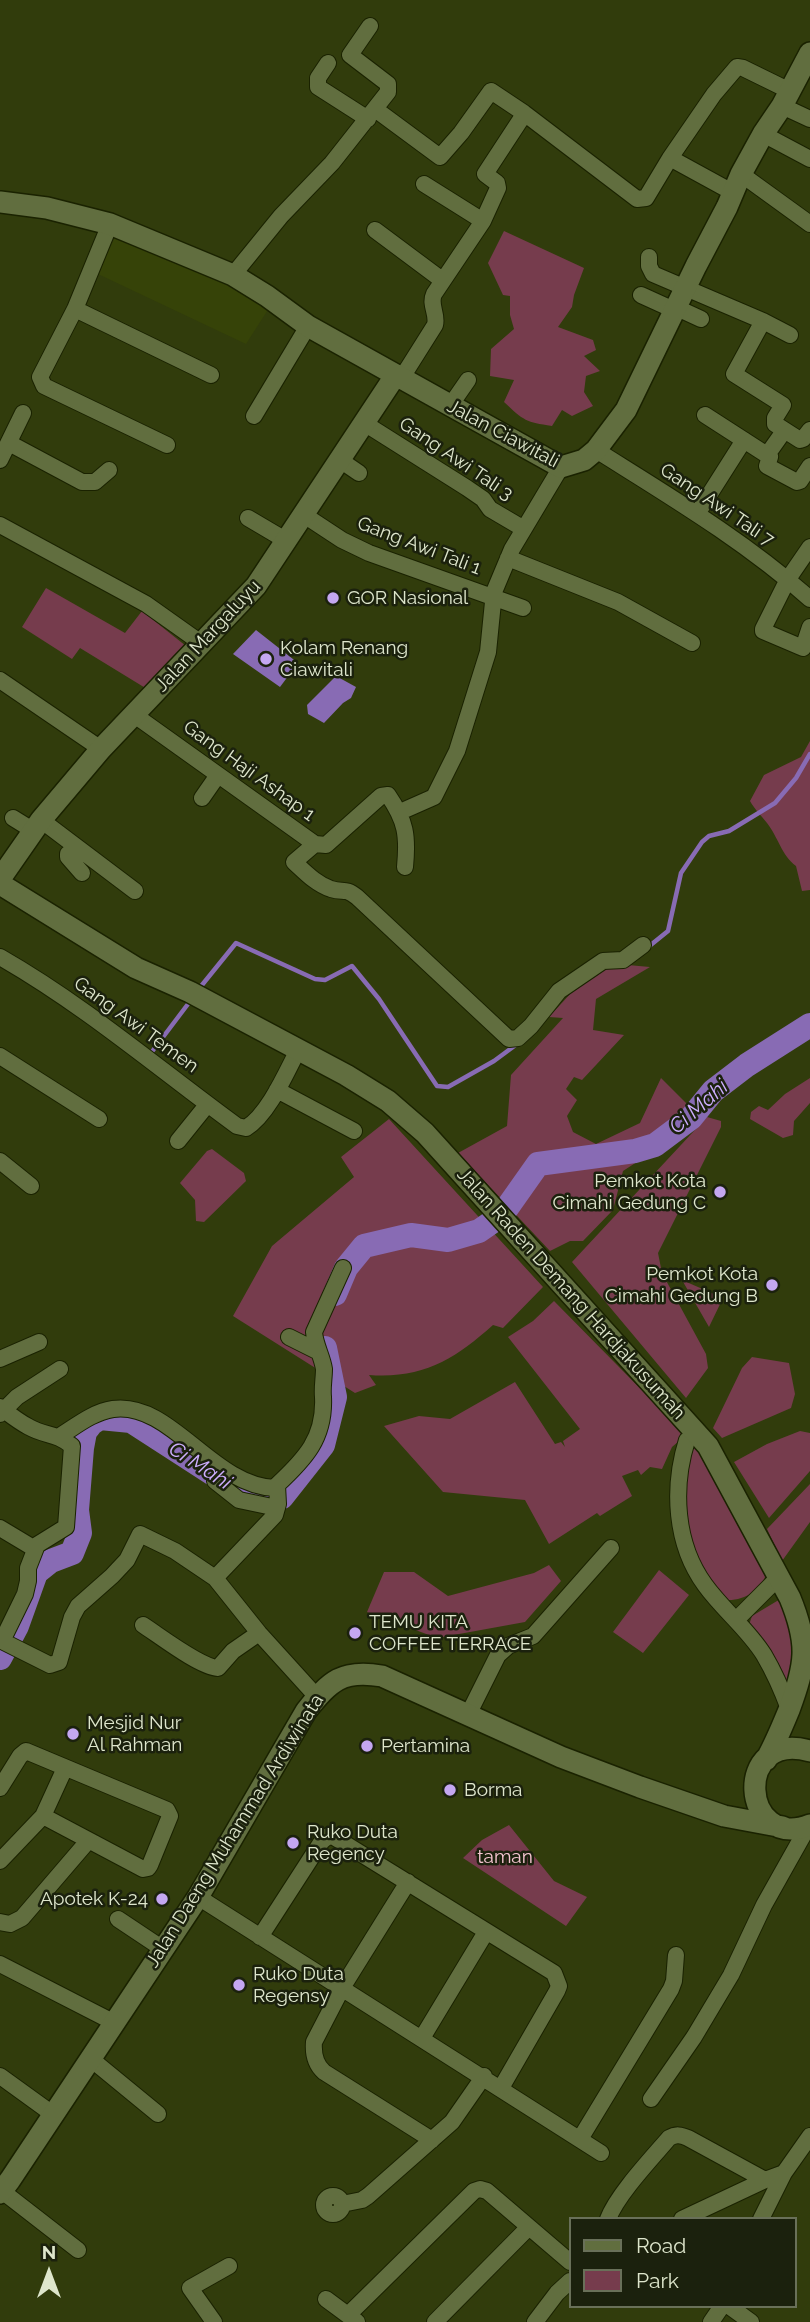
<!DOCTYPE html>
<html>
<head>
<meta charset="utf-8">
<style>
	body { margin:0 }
	#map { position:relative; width:810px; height:2322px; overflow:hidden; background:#313c0c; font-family:Raleway,sans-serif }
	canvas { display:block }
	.legend { position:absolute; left:569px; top:2217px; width:228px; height:91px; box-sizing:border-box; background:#1b210d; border:2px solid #697059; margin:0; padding:9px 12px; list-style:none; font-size:21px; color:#dee6cc }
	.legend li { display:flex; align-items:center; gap:14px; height:35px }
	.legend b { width:35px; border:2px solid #697059 }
	.north { position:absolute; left:14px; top:2238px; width:70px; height:70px; -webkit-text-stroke:5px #1b210d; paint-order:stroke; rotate:0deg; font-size:19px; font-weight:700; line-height:28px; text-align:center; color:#dee6cc }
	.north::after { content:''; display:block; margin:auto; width:24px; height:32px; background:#dee6cc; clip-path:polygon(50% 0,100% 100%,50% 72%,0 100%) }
</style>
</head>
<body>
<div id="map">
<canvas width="810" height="2322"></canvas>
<ul class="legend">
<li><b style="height:9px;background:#616e3f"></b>Road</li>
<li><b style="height:19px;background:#763c4d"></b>Park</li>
</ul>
<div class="north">N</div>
</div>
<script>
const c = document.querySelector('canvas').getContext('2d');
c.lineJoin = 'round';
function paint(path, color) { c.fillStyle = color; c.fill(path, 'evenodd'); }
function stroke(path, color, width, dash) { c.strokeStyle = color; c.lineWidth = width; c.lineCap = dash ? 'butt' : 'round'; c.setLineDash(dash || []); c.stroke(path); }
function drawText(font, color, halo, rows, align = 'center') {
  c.font = font + ' Raleway,sans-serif'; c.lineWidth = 5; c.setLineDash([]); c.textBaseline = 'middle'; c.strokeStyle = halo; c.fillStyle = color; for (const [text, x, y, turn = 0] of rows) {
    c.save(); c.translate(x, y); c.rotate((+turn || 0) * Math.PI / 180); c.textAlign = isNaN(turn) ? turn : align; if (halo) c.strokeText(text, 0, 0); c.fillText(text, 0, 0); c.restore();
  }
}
const built = new Path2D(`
	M116 235 230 281 271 305 246 344 98 274Z`);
const green = new Path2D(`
	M504 231 584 268 574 295 572 307 558 327 593 340 596 350 584 356 600 371 586 376 584 392 593 406 572 416 562 410 552 426C526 422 524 421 504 402L514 380 490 376 491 349 514 329 510 315V296L503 295 488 263Z
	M46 588 125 633 142 611 186 646 147 689 80 648 72 659 22 627Z
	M810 741V890L802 891 796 866C782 856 778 837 767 823 761 815 755 810 750 801L764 775 801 757Z
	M617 964 650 967 596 999 593 1030 624 1035 582 1080 574 1077 566 1089 577 1100 567 1116 573 1132 596 1144 640 1123 661 1078 690 1107 663 1145 623 1171 613 1210 583 1241H570L550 1251 458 1153 507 1126 511 1075 563 1018 549 1017 582 981Z
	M810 1078V1103L794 1121 793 1135 783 1138 750 1119 751 1112 759 1106 768 1110 785 1094Z
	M707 1117 721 1121V1127L658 1253 662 1273 706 1354 708 1368 686 1398 572 1262Z
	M389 1119 543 1287 503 1328 493 1325C455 1359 423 1379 369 1375L376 1385 355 1393 233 1316 272 1246 354 1177 341 1157Z
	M212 1149 244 1173 246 1181 204 1222 196 1221 195 1200 180 1183 207 1151Z
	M682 1280 723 1298 709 1327Z
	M554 1301 686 1435 672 1447 662 1469 650 1467 641 1475 638 1470 622 1476 632 1496 600 1516 597 1513 549 1544 525 1500 443 1492 384 1426 419 1416 450 1419 515 1382 555 1444 561 1442 565 1447 563 1441 580 1429 508 1337 533 1321Z
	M752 1357 789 1363 795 1394 791 1408 722 1438 713 1428 742 1368Z
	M800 1431 810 1433V1471L769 1518 734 1462 767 1444Z
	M690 1441 713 1468 767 1572C761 1590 745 1601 726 1600L697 1563 683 1513Z
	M810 1484V1522L782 1561 767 1529Z
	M549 1565 561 1581 525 1622 437 1638 367 1612 384 1572H414L448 1596 534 1573Z
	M659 1570 689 1595 643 1653 613 1632Z
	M787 1595 799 1686 783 1683 748 1628 752 1616Z
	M509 1825 554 1881 587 1897 566 1926 463 1858 482 1840Z`);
const water = new Path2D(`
	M256 630 298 663 280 687 233 654Z
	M336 676 356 687 351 698 343 703 324 723 308 714 307 705Z`);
const stream = new Path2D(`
	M647 948 668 931 681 873 702 842 709 836 729 831 775 803 796 778 810 754
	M202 985 236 943 315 979 325 980 352 966 379 999 437 1086 448 1087 494 1061 517 1044
	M148 1051 151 1053 188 1004`);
const river = new Path2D(`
	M335 1294 346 1268 364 1246 411 1235 448 1240 479 1231 502 1215 538 1164 635 1151 655 1145 691 1118 713 1091 747 1065 810 1025
	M0 1658 17 1626 36 1573 51 1561 72 1553 80 1533 77 1510 82 1448 85 1432 92 1423 100 1418 131 1421 247 1496 282 1497 323 1445 335 1397 325 1348`);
const street = new Path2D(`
	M328 63 318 78V87L368 119
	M782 106 810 119
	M375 109 440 157 461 133 491 91 524 113 637 199 646 198 670 158 714 94 737 67 743 68 790 91
	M763 134 810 159
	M670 158 734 193
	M741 174 810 224
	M424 184 483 221
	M110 224 75 309 40 377 44 386 167 445
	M375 230 442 280
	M649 257V266L653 274 763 321 790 335
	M233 275 281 216 332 163 388 92V84L350 55 370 26
	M641 295 674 310
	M675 307 701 319
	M75 309 211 375
	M763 321 734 374 783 405 775 418V424L800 440 803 439 810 430
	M401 379 435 325C438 314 429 305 434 294L483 221 498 188 497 183 485 174 521 119
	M450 406 468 380
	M705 415 767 455
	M254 416 308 326
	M364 423 467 488 483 499 490 509 524 529
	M784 431 767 455 770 457 767 466 797 482 800 481 810 466
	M9 443 82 482H95L109 470
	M596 450C669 496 745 541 810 599
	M0 460 23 413
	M340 460 359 473
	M697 514 744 440
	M304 515 342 540 369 553 523 608
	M248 518 287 541
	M0 525 146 604 201 643
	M810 547 788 579 763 629V631L803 648 810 627
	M508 558 618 602 692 643
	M0 680 101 749
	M133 714 315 844 326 845 381 796 388 795C406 821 408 836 405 867
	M202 798 218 775
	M400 812 434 797 457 751 488 652 494 592 512 549 561 467
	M13 818 34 831
	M41 820 135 891
	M315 844 294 862C305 872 316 884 331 889 344 893 344 887 357 897L509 1039 518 1038 531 1026 559 991 603 961 623 960 643 945
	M77 848 68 854V857L82 873
	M0 957C84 1005 159 1069 237 1126L246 1128C268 1115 286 1073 298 1050
	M0 1056 99 1119
	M277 1090 354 1131
	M178 1141 207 1105
	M0 1161 31 1186
	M289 1337 317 1351
	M0 1359 39 1342
	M0 1407C9 1414 19 1422 29 1427 47 1437 55 1432 72 1446L66 1527 37 1545 28 1568V1581L25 1594 2 1641
	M0 1414 17 1397 60 1369
	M60 1436C76 1426 93 1412 113 1409 171 1401 212 1486 275 1488
	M687 1440C672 1488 675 1544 705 1585 723 1610 748 1629 764 1655 774 1672 782 1690 789 1709
	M215 1481 239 1500 277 1508
	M0 1528 35 1549
	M215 1578 275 1515 278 1504 277 1485C305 1459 325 1438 323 1397 322 1387 324 1378 324 1369 322 1356 315 1345 314 1332L343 1268
	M736 1620 779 1577
	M143 1625C160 1636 200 1667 218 1668L233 1651 259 1633
	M2 1641 50 1665 59 1662 72 1617 78 1606 112 1576 127 1560 140 1534 175 1551 215 1578 259 1633 317 1697
	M468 1715 498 1655 508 1646 533 1636 611 1548
	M0 1788 20 1756 26 1751 167 1810 170 1816 150 1865 148 1868 143 1869 43 1816
	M0 1861 43 1816 65 1768
	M408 1882 342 1988 314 2042C313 2054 315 2064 324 2072L432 2140
	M198 1897 601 2153
	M118 1919 163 1949
	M0 1922 10 1924 22 1918 88 1841
	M260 1937 322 1841 328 1836 334 1837 554 1973 559 1986 557 1991 501 2088
	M0 1964 115 2023
	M422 2038 486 1932
	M91 2059 158 2114
	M0 2076 54 2115
	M651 2099 694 2037 731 1975 764 1905 805 1832
	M580 2139 671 1989 674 1981 676 1955
	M2 2191 78 2250
	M324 2205a9 9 0 1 1 18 0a9 9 0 1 1-18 0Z
	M342 2204 362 2200 368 2196 452 2122 484 2076
	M608 2219C617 2195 651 2159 669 2138 676 2134 681 2135 688 2138L765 2180
	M682 2219 765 2180 784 2173 810 2136
	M761 2219 784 2173
	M326 2299 357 2322
	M729 2306 751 2322
	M348 2315 474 2191 480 2189 487 2191 570 2262
	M214 2322 190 2288 229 2266
	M435 2322 529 2227
	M535 2322 557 2293 570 2281
	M711 2322 722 2306`);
const secondary = new Path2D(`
	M0 202 47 208 110 224 233 275 267 296 308 326 561 467 584 460 596 450 626 410 696 266 727 207 741 174 763 134 782 106 810 53
	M0 879 41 820 101 749 256 586 395 376
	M0 884 136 968 190 992 346 1075 388 1101 425 1133 708 1446 790 1598C809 1644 806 1664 789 1710 782 1727 775 1744 766 1760
	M810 1751C732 1729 741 1852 810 1825
	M0 2193 10 2180 198 1897 306 1711C330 1681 342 1669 382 1676L561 1757 640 1787 724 1816 783 1827`);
const markers = [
	[333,598,7,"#c4a7f1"],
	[266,659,7,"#c4a7f1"],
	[720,1192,7,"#c4a7f1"],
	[772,1285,7,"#c4a7f1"],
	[355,1633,7,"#c4a7f1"],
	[73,1734,7,"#c4a7f1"],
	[367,1746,7,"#c4a7f1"],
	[450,1790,7,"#c4a7f1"],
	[293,1843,7,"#c4a7f1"],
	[162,1899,7,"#c4a7f1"],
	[239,1985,7,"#c4a7f1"]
];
const streetNames = [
	["Jalan Ciawitali",503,434,28],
	["Gang Awi Tali 3",456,459,34],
	["Gang Awi Tali 7",717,505,34],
	["Gang Awi Tali 1",419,546,21],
	["Jalan Margaluyu",208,636,-47],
	["Gang Haji Ashap 1",249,771,36],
	["Gang Awi Temen",136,1025,36],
	["Jalan Raden Demang Hardjakusumah",571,1294,48],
	["Jalan Daeng Muhammad Ardiwinata",235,1831,-58]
];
const poiNames = [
	["GOR Nasional",347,598],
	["Kolam Renang",280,648],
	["Ciawitali",280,670],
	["Pemkot Kota",706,1181,"right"],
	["Cimahi Gedung C",706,1203,"right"],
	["Pemkot Kota",758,1274,"right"],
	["Cimahi Gedung B",758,1296,"right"],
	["TEMU KITA",369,1622],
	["COFFEE TERRACE",369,1644],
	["Mesjid Nur",87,1723],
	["Al Rahman",87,1745],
	["Pertamina",381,1746],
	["Borma",464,1790],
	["Ruko Duta",307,1832],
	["Regency",307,1854],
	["Apotek K-24",148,1899,"right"],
	["Ruko Duta",253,1974],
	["Regensy",253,1996]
];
const parkNames = [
	["taman",505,1857]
];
const waterNames = [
	["Ci Mahi",699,1107,-41],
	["Ci Mahi",200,1466,33]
];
paint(built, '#364308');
paint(green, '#763c4d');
paint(water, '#886bb4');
stroke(stream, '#886bb4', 4.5);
stroke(river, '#886bb4', 24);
stroke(street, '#1a2200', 18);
stroke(secondary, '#1a2200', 24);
stroke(street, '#616e3f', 16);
stroke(secondary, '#616e3f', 21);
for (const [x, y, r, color] of markers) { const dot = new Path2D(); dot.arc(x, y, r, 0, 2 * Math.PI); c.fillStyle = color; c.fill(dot); stroke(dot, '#1b210d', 2.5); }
drawText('19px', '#dee6cc', '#1b210d', streetNames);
drawText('19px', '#dee6cc', '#1b210d', poiNames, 'left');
drawText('19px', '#f6c6d2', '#1b210d', parkNames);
drawText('italic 21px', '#cdaefe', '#1b210d', waterNames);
</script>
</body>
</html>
